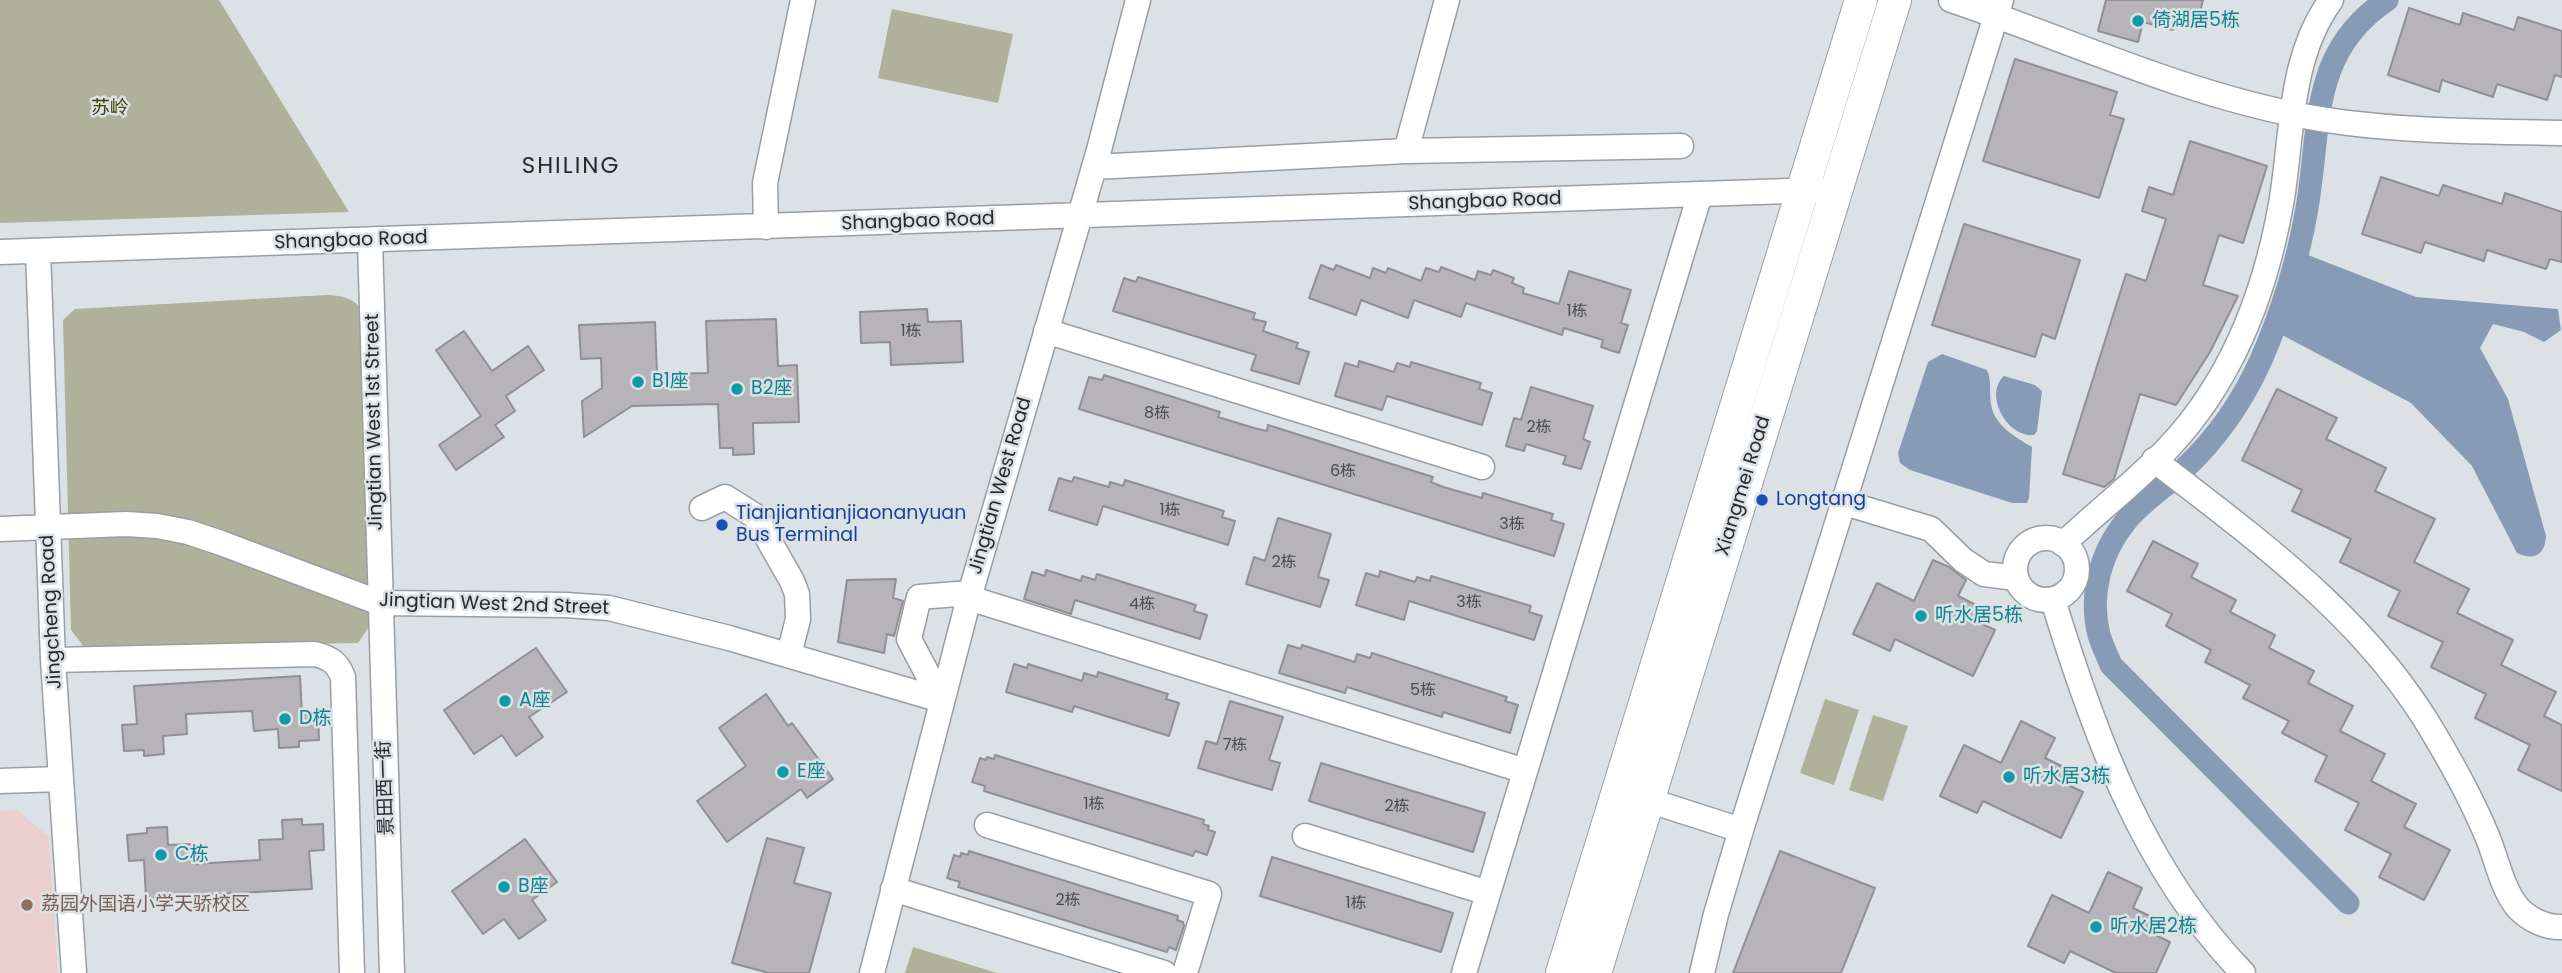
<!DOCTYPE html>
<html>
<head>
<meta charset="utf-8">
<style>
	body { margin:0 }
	canvas { display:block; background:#dce1e6 }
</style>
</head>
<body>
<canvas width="2562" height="973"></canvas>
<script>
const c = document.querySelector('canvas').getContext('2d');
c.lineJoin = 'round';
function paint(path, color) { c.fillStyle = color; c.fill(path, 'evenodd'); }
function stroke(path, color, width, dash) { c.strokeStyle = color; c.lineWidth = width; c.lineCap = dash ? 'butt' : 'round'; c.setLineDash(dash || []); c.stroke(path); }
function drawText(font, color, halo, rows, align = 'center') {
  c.font = font + ' Poppins,"Noto Sans SC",sans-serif'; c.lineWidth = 5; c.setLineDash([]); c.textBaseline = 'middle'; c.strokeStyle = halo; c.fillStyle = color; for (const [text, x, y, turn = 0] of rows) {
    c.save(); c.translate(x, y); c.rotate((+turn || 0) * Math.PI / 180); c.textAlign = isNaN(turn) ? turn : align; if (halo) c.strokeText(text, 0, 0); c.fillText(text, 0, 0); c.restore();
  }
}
const education = new Path2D(`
	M17 810 49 837 58 973H0V811Z`);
const green = new Path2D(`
	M0 0H219L349 212 0 223Z
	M892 9 1013 34 998 103 878 78Z
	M326 295C341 295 356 298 363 313L369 627 358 643 85 648 71 630 63 320 75 309Z
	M1825 699 1859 710 1834 785 1800 773Z
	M1873 715 1908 726 1883 801 1849 790Z
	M913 947 997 973H905Z`);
const water = new Path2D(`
	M2290 248 2416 297 2558 309 2561 330 2544 342 2524 332 2493 324 2480 348 2508 399 2546 536C2545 555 2534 561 2517 553L2472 466 2411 403 2265 326Z
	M1942 354 1987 370C1992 381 1989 392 1991 404 1994 425 2015 437 2032 447L2029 498 2027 503H2012L1910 470 1900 463 1898 453 1928 362Z
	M2004 376 2035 385 2042 391 2037 431 2034 435C2008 438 1983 395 2004 376Z`);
const canal = new Path2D(`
	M2348 903 2111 665C2107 655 2102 645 2099 635 2089 595 2100 553 2126 521 2142 501 2167 486 2185 468 2217 438 2243 400 2261 360 2282 312 2298 261 2307 208 2321 127 2309 52 2387 0`);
const building = new Path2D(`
	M2106 0H2203L2198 20 2177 14 2173 30 2143 22 2138 42 2098 31Z
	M2409 8 2460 25 2463 13 2514 30 2518 17 2562 31V77L2555 75 2547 100 2497 84 2493 97 2442 80 2439 92 2388 75Z
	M2015 59 2117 92 2110 115 2124 119 2099 198 1983 161Z
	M2190 141 2267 166 2243 243 2219 235 2203 285 2238 296 2210 352 2176 405 2140 394 2114 479 2104 487 2063 474 2126 274 2146 281 2166 219 2142 211 2149 187 2173 195Z
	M2381 177 2439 196 2443 185 2502 204 2505 193 2562 212V262L2550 259 2546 269 2487 250 2484 261 2425 242 2421 253 2362 234Z
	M1964 224 2080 260 2055 339 2042 334 2035 357 1932 325Z
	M1321 265 1334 270 1336 265 1370 278 1373 268 1386 273 1388 268 1421 281 1426 268 1439 272 1441 267 1475 280 1478 271 1491 275 1493 270 1514 278 1512 283 1524 288 1523 293 1559 304 1569 271 1631 290 1621 323 1628 325 1619 353 1601 347 1603 340 1564 328 1562 335 1466 303 1461 317 1414 300 1408 318 1361 300 1356 315 1309 298Z
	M1138 277 1255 313 1253 319 1266 322 1263 331 1298 343 1296 348 1309 352 1299 384 1251 370 1256 355 1113 311 1124 278 1136 282Z
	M927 309 928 322 961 321 963 362 891 365 890 342 861 343 860 312Z
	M776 319 778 366 797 365 799 422 753 423 754 454 733 455V448H720L718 404 632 406 584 437 582 401 602 388 601 358 581 359 579 325 655 322 657 374 708 373 706 321Z
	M464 331 492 371 528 346 544 370 506 396 515 411 495 425 504 437 456 470 439 445 481 416 436 350Z
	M1359 361 1394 372 1397 363 1410 367 1411 362 1481 383 1479 389 1492 393 1482 425 1387 396 1382 410 1335 396 1345 363 1358 367Z
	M1104 375 1220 412 1218 417 1254 428 1267 431 1268 425 1433 477 1431 482 1443 487 1482 498 1483 493 1553 514 1551 520 1564 524 1554 556 1079 409 1089 377 1102 380Z
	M1531 387 1593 406 1583 439 1590 442 1581 469 1563 464 1566 456 1526 444 1524 451 1506 446 1514 418 1521 420Z
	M2277 389 2337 418 2326 439 2386 468 2375 491 2435 519 2414 562 2469 589 2457 613 2513 640 2501 665 2556 692 2544 716 2562 725V791L2518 770 2530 745 2475 718 2486 694 2431 667 2443 642 2388 616 2400 591 2340 562 2351 539 2292 511 2302 490 2242 460Z
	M1074 477 1109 487 1110 482 1123 486 1125 480 1224 511 1222 517 1235 521 1228 545 1103 506 1097 525 1049 510 1059 478 1072 482Z
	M1278 518 1331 534 1318 577 1329 580 1320 607 1246 584 1254 557 1265 561Z
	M2153 541 2198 564 2191 577 2236 600 2230 612 2275 635 2269 648 2314 671 2308 683 2353 706 2340 731 2385 754 2371 781 2416 804 2404 827 2450 850 2424 900 2379 877 2391 854 2345 830 2359 803 2315 781 2327 756 2282 733 2289 721 2243 698 2250 685 2205 662 2211 650 2166 626 2172 614 2127 591Z
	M1933 560 1949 567 1966 580 1958 596 1984 609 1978 622 1995 630 1973 676 1895 639 1890 651 1853 634 1877 583 1914 601Z
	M1046 570 1081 581 1082 576 1095 580 1097 574 1196 605 1194 611 1207 615 1200 639 1075 600 1071 614 1024 599 1032 572 1045 576Z
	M1380 571 1415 582 1417 577 1430 581 1431 576 1531 606 1529 612 1542 616 1534 640 1409 601 1404 620 1356 605 1366 573 1379 577Z
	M896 579 893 598 903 601 894 636 887 634 884 653 838 642 847 580Z
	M1288 645 1301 649 1302 645 1355 662 1357 654 1370 658 1372 653 1507 697 1505 701 1518 705 1510 733 1443 712 1442 717 1347 687 1345 693 1279 673Z
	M536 648 567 692 529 717 543 737 516 756 502 735 474 754 444 710Z
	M1014 664 1027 668 1028 664 1082 681 1084 673 1097 677 1098 672 1168 694 1166 699 1179 703 1169 736 1074 706 1072 712 1006 692Z
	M300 676 302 714H318L319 740 299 741V747L279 748 278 729 254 731 252 711 186 714 187 734 163 736 164 754 144 756V750L124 751 122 725 137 724 134 686Z
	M766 694 788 726 792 723 833 779 807 798 801 789 727 842 697 801 746 766 719 728Z
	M1230 701 1283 717 1269 760 1280 763 1272 790 1198 768 1206 741 1217 744Z
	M2021 721 2055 738 2045 758 2072 771 2066 784 2083 792 2061 838 1983 801 1977 813 1940 796 1964 745 2001 763Z
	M995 755 1204 820 1203 824 1209 826 1208 830 1215 832 1207 855 1195 851 1193 856 984 791 985 786 972 782 980 758 986 760 987 757 994 759Z
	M1321 763 1485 813 1473 852 1309 801Z
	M302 819V825L323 824 324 850 309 851 312 889 146 898 144 860 129 861 127 835 147 833V828L167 827 168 845 192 844 193 864 260 860 259 840 283 839 282 820Z
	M767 838 804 848 794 883 831 893 809 973H769L732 963Z
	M525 839 557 882 532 900 546 920 519 939 504 919 483 934 452 891Z
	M969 851 1178 916 1177 920 1183 922 1184 926 1176 950 1169 947 1167 952 958 887 960 882 947 878 954 855 960 857 961 853 968 855Z
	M1780 851 1875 888 1841 973H1733Z
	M1272 857 1453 913 1441 952 1260 896Z
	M2108 872 2142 888 2133 908 2160 921 2153 934 2170 942 2156 973H2116L2070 951 2064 963 2028 946 2052 895 2089 913Z`);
const minor = new Path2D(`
	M1951 0C2064 38 2175 90 2293 114 2381 132 2472 131 2562 133
	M1406 151 1447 0
	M1094 167 1406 151 1681 146
	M766 227 765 183 803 0
	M370 241 392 973
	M38 251 53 660 74 973
	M0 252 1818 190
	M1046 331 1482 467
	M2154 460C2259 541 2369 620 2436 737 2455 769 2473 802 2487 836 2497 859 2502 890 2519 909 2530 920 2547 928 2562 927
	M1842 502 1931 529 1963 560 1984 574 2016 578
	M702 508 725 497 755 516 792 581 797 594 798 619 789 655
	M0 529 126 524 157 526 188 532 221 543 380 603 566 605 609 608 729 638 941 700
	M2015 569a31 31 0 1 1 62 0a31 31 0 1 1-62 0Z
	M2063 544C2097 512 2137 481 2169 447 2232 380 2265 294 2281 204 2293 136 2288 59 2331 0
	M969 598 1525 771
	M2053 600C2094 734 2143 870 2243 973
	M53 660 315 654C330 658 337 662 343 677L352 973
	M941 700 909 639 919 597 970 593
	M0 781 61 779
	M1632 795 1741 830
	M987 825 1209 894 1185 973
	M1305 836 1488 893
	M893 889 1164 973
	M872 973 969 598 1099 150 1138 0
	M1464 973 1700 194
	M1702 973 1716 914 1741 830 2001 0`);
const major = new Path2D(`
	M1562 973 1861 0
	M1595 973 1895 0`);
const markers = [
	[2138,21,7,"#0f9aa8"],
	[638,382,7,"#0f9aa8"],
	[737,389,7,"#0f9aa8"],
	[1762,500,7,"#1a4fb4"],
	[722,525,7,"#1a4fb4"],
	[1921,616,7,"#0f9aa8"],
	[505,701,7,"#0f9aa8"],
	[285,719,7,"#0f9aa8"],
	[783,772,7,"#0f9aa8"],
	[2009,777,7,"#0f9aa8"],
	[161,855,7,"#0f9aa8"],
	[504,887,7,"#0f9aa8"],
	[27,905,7,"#8d6e63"],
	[2096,927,7,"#0f9aa8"]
];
const numberNames = [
	["1栋",1577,312],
	["1栋",911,332],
	["8栋",1157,414],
	["2栋",1539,428],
	["6栋",1343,472],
	["1栋",1170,511],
	["3栋",1512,525],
	["2栋",1284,563],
	["3栋",1469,603],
	["4栋",1142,605],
	["5栋",1423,691],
	["7栋",1235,746],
	["1栋",1094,805],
	["2栋",1397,807],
	["2栋",1068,901],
	["1栋",1356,904]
];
const cultureNames = [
	["倚湖居5栋",2152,21],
	["B1座",652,382],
	["B2座",751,389],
	["听水居5栋",1935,616],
	["A座",519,701],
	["D栋",299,719],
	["E座",797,772],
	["听水居3栋",2023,777],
	["C栋",175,855],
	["B座",518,887],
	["听水居2栋",2110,927]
];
const parkNames = [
	["苏岭",110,109]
];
const streetNames = [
	["Shangbao Road",1485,202,-2],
	["Shangbao Road",918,222,-2],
	["Shangbao Road",351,241,-2],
	["Jingtian West 1st Street",375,422,-91],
	["Jingtian West Road",1001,486,-74],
	["Xiangmei Road",1744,486,-73],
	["Jingtian West 2nd Street",494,605,2],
	["Jingcheng Road",52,612,-93],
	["景田西一街",386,788,-92]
];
const transitNames = [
	["Longtang",1776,500],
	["Tianjiantianjiaonanyuan",736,514],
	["Bus Terminal",736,536]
];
const educationNames = [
	["荔园外国语小学天骄校区",41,905]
];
const quarterNames = [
	["SHILING",571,167]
];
paint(education, '#eacfce');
paint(green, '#afb19a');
paint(water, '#879bb6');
stroke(canal, '#879bb6', 23);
paint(building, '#b6b4b9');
stroke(building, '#918f94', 2);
stroke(minor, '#9a9ea3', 27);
stroke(major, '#9a9ea3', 34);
stroke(minor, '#fff', 24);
stroke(major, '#fff', 32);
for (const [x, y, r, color] of markers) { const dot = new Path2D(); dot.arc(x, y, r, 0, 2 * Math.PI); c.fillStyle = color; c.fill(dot); stroke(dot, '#dce1e6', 2.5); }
drawText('16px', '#4b4c4e', null, numberNames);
drawText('19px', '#0d838f', '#dce1e6', cultureNames, 'left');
drawText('19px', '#414309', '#dce1e6', parkNames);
drawText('19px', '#27292b', '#dce1e6', streetNames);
drawText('19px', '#164399', '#dce1e6', transitNames, 'left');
drawText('19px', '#785e54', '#dce1e6', educationNames, 'left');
c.letterSpacing = '2px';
drawText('23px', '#27292b', '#dce1e6', quarterNames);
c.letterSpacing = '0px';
</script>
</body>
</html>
